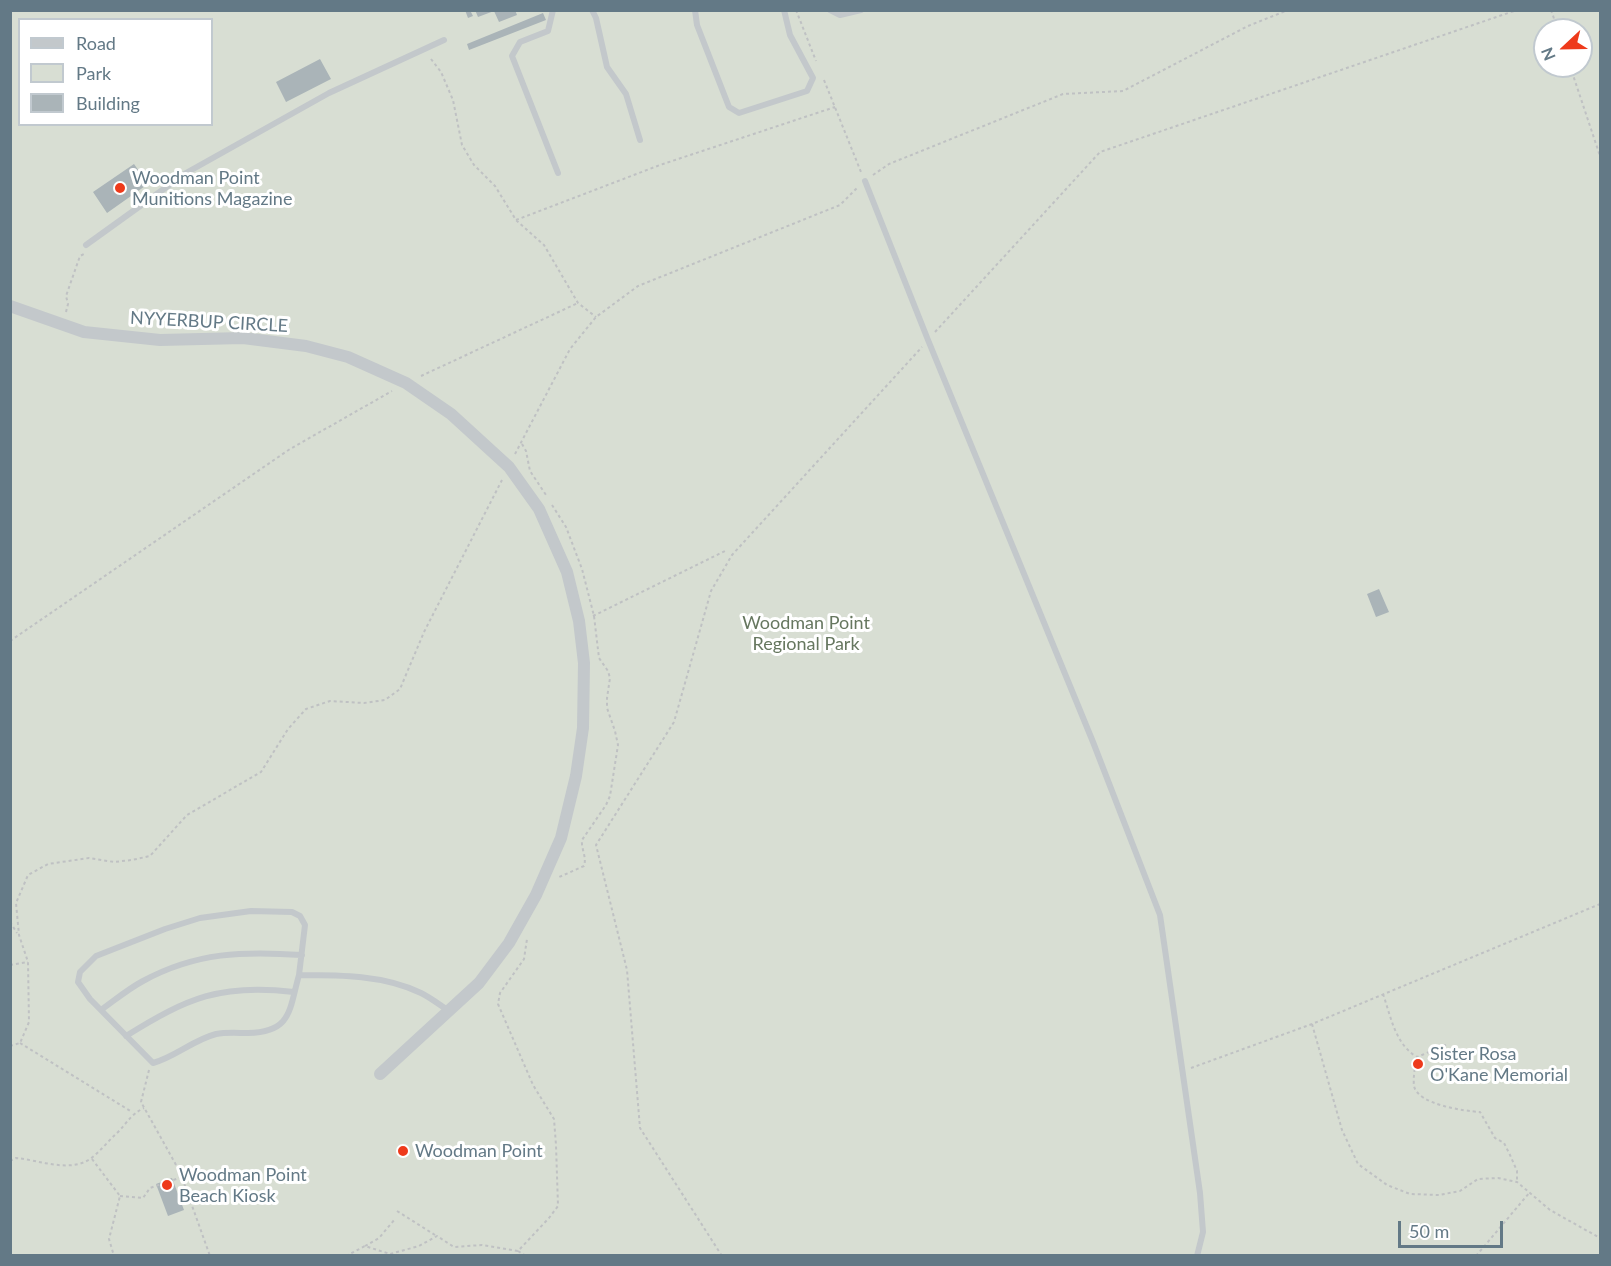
<!DOCTYPE html>
<html>
<head>
<meta charset="utf-8">
<style>
	body { margin:0 }
	#map { position:relative; width:1611px; height:1266px; overflow:hidden; background:#f6f6f2; font-family:Lato,sans-serif }
	canvas { display:block }
	.frame { position:absolute; inset:0; border:12px solid #637986; pointer-events:none }
	.legend { position:absolute; left:18px; top:18px; width:195px; height:108px; box-sizing:border-box; background:#fff; border:2px solid #c1c9cf; margin:0; padding:8px 10px; list-style:none; font-size:18px; color:#637986 }
	.legend li { display:flex; align-items:center; gap:12px; height:30px }
	.legend b { width:30px; border:2px solid #c1c9cf }
	.north { position:absolute; left:1533px; top:18px; width:60px; height:60px; box-sizing:border-box; background:#fff; border:2px solid #c1c9cf; border-radius:50%; rotate:248deg; font-size:16px; font-weight:700; line-height:24px; text-align:center; color:#637986 }
	.north::after { content:''; display:block; margin:auto; width:21px; height:27px; background:#ee3a1b; clip-path:polygon(50% 0,100% 100%,50% 72%,0 100%) }
	.scale { position:absolute; left:1398px; top:1221px; width:105px; height:27px; box-sizing:border-box; border:3px solid #637986; border-top:0; padding-left:8px; font-size:18px; line-height:21px; white-space:nowrap; color:#637986; -webkit-text-stroke:4px #fff; paint-order:stroke }
</style>
</head>
<body>
<div id="map">
<canvas width="1611" height="1266"></canvas>
<div class="frame"></div>
<ul class="legend">
<li><b style="height:8px;background:#c3c8cb"></b>Road</li>
<li><b style="height:16px;background:#d8ded3"></b>Park</li>
<li><b style="height:16px;background:#aab4b8"></b>Building</li>
</ul>
<div class="north">N</div>
<div class="scale">50 m</div>
</div>
<script>
const c = document.querySelector('canvas').getContext('2d');
c.lineJoin = 'round';
function paint(path, color) { c.fillStyle = color; c.fill(path, 'evenodd'); }
function stroke(path, color, width, dash) { c.strokeStyle = color; c.lineWidth = width; c.lineCap = dash ? 'butt' : 'round'; c.setLineDash(dash || []); c.stroke(path); }
function drawText(font, color, halo, rows, align = 'center') {
  c.font = font + ' Lato,sans-serif'; c.lineWidth = 6; c.setLineDash([]); c.textBaseline = 'middle'; c.strokeStyle = halo; c.fillStyle = color; for (const [text, x, y, turn = 0] of rows) {
    c.save(); c.translate(x, y); c.rotate((+turn || 0) * Math.PI / 180); c.textAlign = isNaN(turn) ? turn : align; if (halo) c.strokeText(text, 0, 0); c.fillText(text, 0, 0); c.restore();
  }
}
const green = new Path2D(`
	M10 11H1600V1255H11ZM20 20H212V124H20ZM1545 30H1581V66H1545Z`);
const building = new Path2D(`
	M465 10H470L473 16 468 18Z
	M475 10H515L517 15 499 22 494 11 478 17Z
	M543 13 546 20 469 50 467 44Z
	M320 59 331 79 286 102 276 82Z
	M134 164 148 184 107 213 93 192Z
	M1379 589 1389 612 1376 617 1367 594Z
	M172 1178 184 1210 168 1216 156 1184Z`);
const path = new Path2D(`
	M796 10 816 61
	M1551 10 1558 30
	M431 59 441 72 453 100 462 145 474 165 495 186 516 220 544 245 578 303 596 317
	M1570 66 1600 156
	M824 80 861 172
	M873 175 889 164 1063 94 1123 91 1248 26 1288 10
	M516 220 660 165 835 107
	M66 312 68 304 66 296 80 256 84 254
	M935 332 1100 152 1517 10
	M421 376 578 303
	M522 444 526 451 530 471 546 495
	M515 454 570 349 596 317 638 286 840 205 857 188
	M552 505 566 527 582 569 594 616 599 658 608 671 610 678 607 698V708L615 731 618 745 610 796 606 805 582 840C581 849 587 857 584 866L557 878
	M593 616 727 550
	M10 641 290 449 392 391
	M10 922 17 933
	M10 965 28 962
	M1383 994C1391 1017 1395 1044 1417 1057L1446 1045
	M1312 1024 1342 1130 1358 1164 1387 1185 1410 1194 1439 1195 1460 1191 1478 1179 1498 1178 1517 1182 1550 1210 1600 1238
	M20 1043 132 1112
	M10 1046 20 1043 29 1022 28 962 19 935 16 903 28 875 48 864 89 858 114 862 132 860 150 856 187 815 261 772 288 729 306 709 330 701 364 703 385 700 400 689 424 632 502 480
	M1417 1057C1415 1065 1413 1078 1414 1086 1418 1105 1465 1111 1480 1112L1495 1138 1504 1143 1510 1155 1517 1171V1182
	M1191 1068 1312 1024 1600 904
	M149 1070 141 1102 180 1172 210 1256
	M92 1159 120 1196 109 1239 114 1256
	M10 1161 16 1158C39 1160 69 1173 90 1159 100 1152 108 1141 117 1133 127 1123 131 1114 144 1108
	M120 1196 143 1198 150 1188 182 1177
	M397 1211 435 1235
	M365 1246 379 1238 395 1219
	M518 1251 526 1256
	M346 1256 365 1246 390 1254 419 1246 437 1236 454 1247 482 1245 518 1251 549 1218 558 1206 556 1145 554 1119 533 1085 498 1004 500 993 524 959 527 939
	M722 1256 640 1128 627 970 596 845 674 722 711 591 732 555 922 347
	M1476 1256 1530 1192`);
const service = new Path2D(`
	M553 10 548 31 520 42 512 56 558 173
	M592 10 596 18 607 67 626 94 640 140
	M695 10 697 25 729 107 739 113 807 91 813 78 790 35 784 10
	M830 10 840 15 861 10
	M865 181 928 340 1093 742 1160 915 1200 1193 1203 1232 1197 1256
	M86 245 186 173 329 93 444 40
	M299 975 305 925 300 916 292 912 251 911 200 918 165 929 96 956 80 972 78 982 90 999 153 1063C175 1057 193 1040 216 1034 226 1032 238 1033 248 1033 292 1032 289 1010 299 975 340 975 384 975 421 993 431 998 440 1005 449 1011
	M101 1010C115 1000 128 989 143 981 196 952 244 951 302 955
	M126 1036C187 998 221 983 294 992`);
const minor = new Path2D(`
	M10 306 84 332 160 340 243 338 306 346 348 357 406 383 451 414 509 467 539 509 567 572 579 621 584 663 583 728 576 776 561 838 536 895 509 943 479 983 380 1074`);
const markers = [
	[120,188,6,"#ee3a1b"],
	[1418,1064,6,"#ee3a1b"],
	[403,1151,6,"#ee3a1b"],
	[167,1185,6,"#ee3a1b"]
];
const poiNames = [
	["Woodman Point",132,178],
	["Munitions Magazine",132,199],
	["Sister Rosa",1430,1054],
	["O'Kane Memorial",1430,1075],
	["Woodman Point",415,1151],
	["Woodman Point",179,1175],
	["Beach Kiosk",179,1196]
];
const streetNames = [
	["NYYERBUP CIRCLE",209,322,3]
];
const parkNames = [
	["Woodman Point",806,623],
	["Regional Park",806,644]
];
paint(green, '#d8ded3');
paint(building, '#aab4b8');
stroke(path, '#bfc1c3', 2, [3, 3]);
stroke(service, '#c3c8cb', 6);
stroke(minor, '#c3c8cb', 12);
for (const [x, y, r, color] of markers) { const dot = new Path2D(); dot.arc(x, y, r, 0, 2 * Math.PI); c.fillStyle = color; c.fill(dot); stroke(dot, '#fff', 2); }
drawText('18px', '#637986', '#fff', poiNames, 'left');
drawText('18px', '#637986', '#fff', streetNames);
drawText('18px', '#66775f', '#fff', parkNames);
</script>
</body>
</html>
